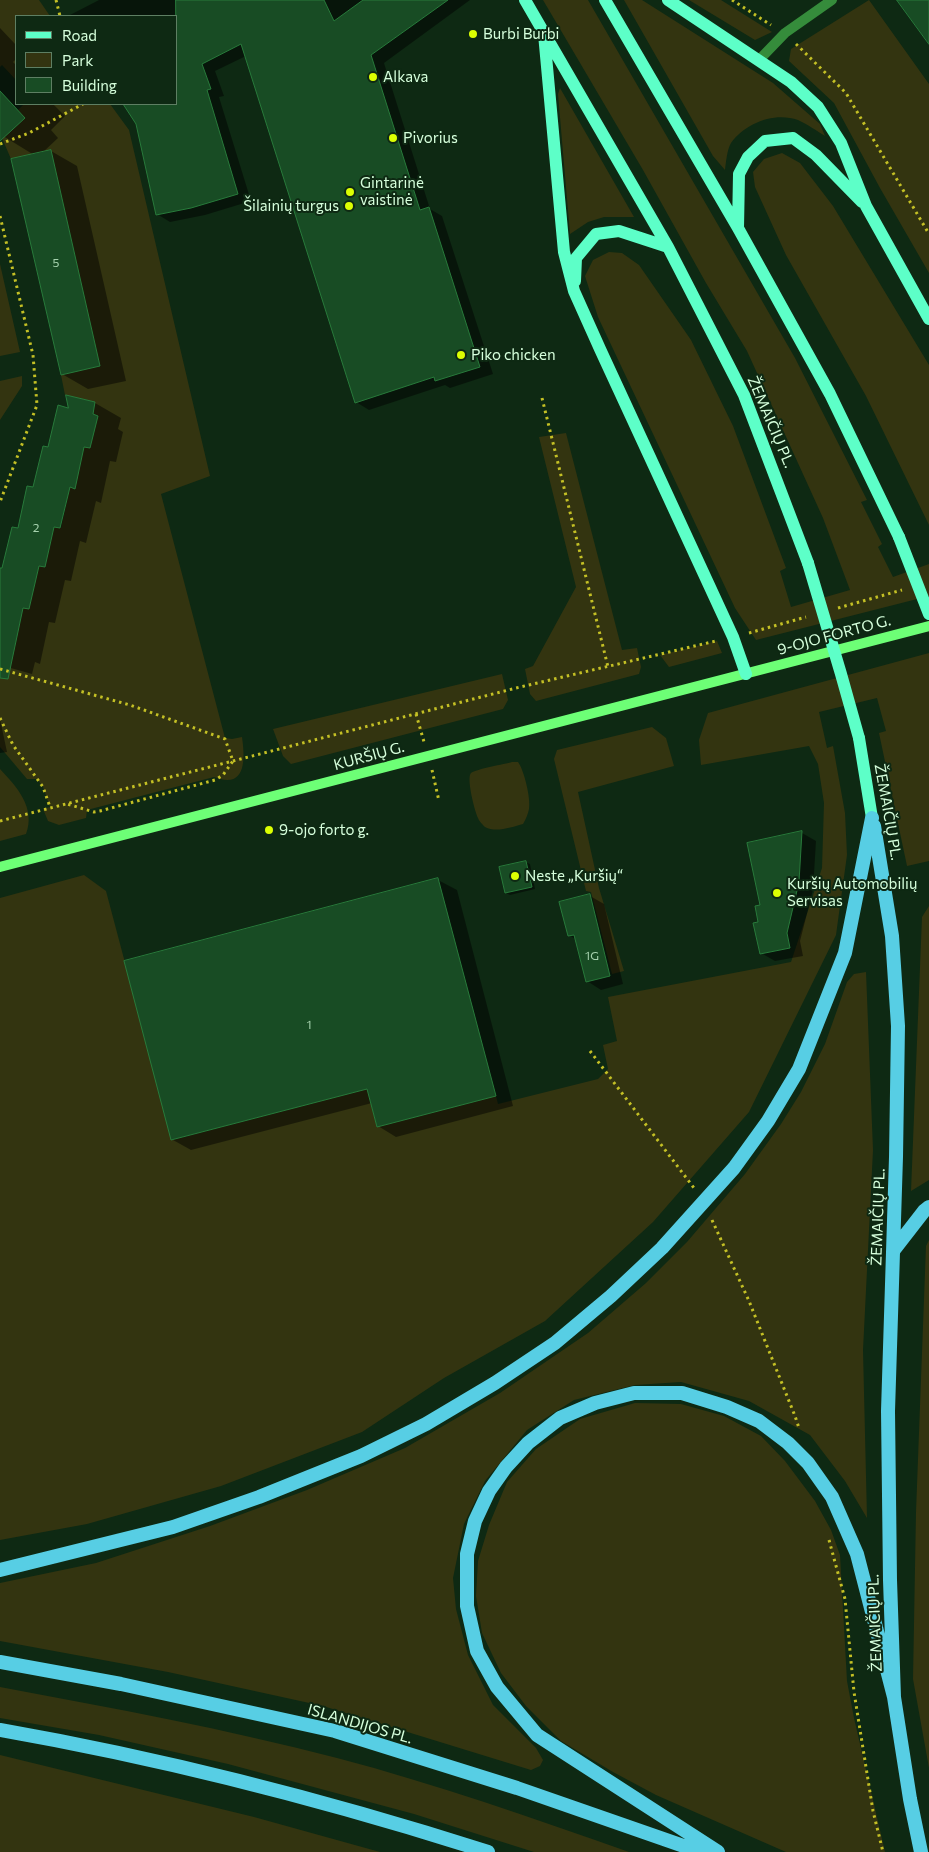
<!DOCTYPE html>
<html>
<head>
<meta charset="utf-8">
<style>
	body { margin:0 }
	#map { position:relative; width:929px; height:1852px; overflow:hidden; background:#0e2913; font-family:Commissioner,sans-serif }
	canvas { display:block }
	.legend { position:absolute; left:15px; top:15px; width:162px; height:90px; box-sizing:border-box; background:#0e2913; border:1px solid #5e7f63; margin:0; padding:6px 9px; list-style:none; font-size:15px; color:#d6ffdc }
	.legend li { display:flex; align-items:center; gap:10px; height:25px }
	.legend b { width:25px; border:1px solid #5e7f63 }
</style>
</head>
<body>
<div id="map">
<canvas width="929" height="1852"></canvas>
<ul class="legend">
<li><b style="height:6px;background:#5dffc8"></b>Road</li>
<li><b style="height:14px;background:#333410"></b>Park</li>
<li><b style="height:14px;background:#184c24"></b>Building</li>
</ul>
</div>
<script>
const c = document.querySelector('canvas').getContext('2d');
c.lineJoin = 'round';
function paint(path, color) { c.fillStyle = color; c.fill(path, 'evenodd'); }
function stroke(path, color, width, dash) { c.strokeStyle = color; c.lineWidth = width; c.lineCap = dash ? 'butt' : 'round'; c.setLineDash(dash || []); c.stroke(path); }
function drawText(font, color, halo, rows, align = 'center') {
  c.font = font + ' Commissioner,sans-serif'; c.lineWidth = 4; c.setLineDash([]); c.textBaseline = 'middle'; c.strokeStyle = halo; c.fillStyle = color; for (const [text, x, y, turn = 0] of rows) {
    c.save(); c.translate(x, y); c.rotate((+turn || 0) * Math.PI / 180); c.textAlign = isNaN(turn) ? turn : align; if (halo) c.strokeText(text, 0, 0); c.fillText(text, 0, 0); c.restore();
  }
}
const green = new Path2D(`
	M0 0H39L50 16H16V80L2 65 0 67Z
	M543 0H588L795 358 867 500 861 502 882 544 878 547 893 577 929 564V596L756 640 735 608 598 317 585 276 593 260 609 252 622 253 639 265 691 340 733 426 786 568 780 571 791 607 850 590 823 518 747 351 706 283 643 170Z
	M624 0H642L773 83 820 124 825 136C817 131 807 124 798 120 774 112 746 123 731 143 727 150 726 162 725 170L713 156Z
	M689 0H721L772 32 755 40Z
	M869 0 929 84V273L880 188 834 103 789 61 791 49Z
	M560 88 634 217H604L588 222 570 234 558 94Z
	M24 104H110L129 130 210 476 161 494 225 738 232 739 242 737C245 758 247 790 214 777L87 810 86 818 59 825 48 821 43 809 50 807 43 787 37 779H27L0 747V658L14 649 23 608 29 609 39 566 45 567 54 527 61 528 70 487 75 488 84 447 90 448 98 416 93 414 95 402 65 395 61 375 100 366 51 150 11 159 2 138 24 118 18 110Z
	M782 153 800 163 833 206 929 365V525L866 396 786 255 755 187 753 172 764 159Z
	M0 264 20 352 0 356Z
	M22 376V386L0 420V381Z
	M566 433 622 650 637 648 641 667 639 674 536 701 530 694 525 669 533 666 576 587 539 437Z
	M717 641 722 653 669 667 660 655Z
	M929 653V861L907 866 879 733 886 731 877 698 819 712 827 748 833 746 845 813 847 855 836 935 749 1112 653 1222 545 1321 444 1378 362 1432 221 1486 87 1524 0 1540V898L84 875 106 891 172 1140 367 1089 377 1127 496 1096 498 1104 598 1079 608 1069 603 1045 617 1041 608 997 791 962 822 868 824 803 818 764 809 746 701 765 699 740 708 713Z
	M502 674 508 700 503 709 291 764 283 756 273 729Z
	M652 727 666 738 674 766 578 792 599 888 624 971 612 974 591 892 586 891 554 759 557 750Z
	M512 762H518C524 770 531 798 529 809 528 814 526 819 523 824 512 827 496 833 485 827 483 825 479 821 478 818 475 812 466 778 471 773 476 769 505 764 512 762Z
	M0 769C17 787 36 808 26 834L0 841Z
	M929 906V1180L911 1191 922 917Z
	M866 972 873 1150 863 1350 867 1518 845 1481 810 1435 749 1401 681 1382 635 1385 574 1400 527 1430 485 1481 464 1524 453 1578 456 1609 468 1655 493 1705 536 1748 543 1760 540 1766 531 1770 323 1706 168 1672 0 1641V1583L96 1563 210 1526 307 1490 405 1448 500 1393 588 1333 646 1283 687 1242 745 1174 781 1124 801 1092 825 1044 847 982 854 974Z
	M929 1240V1768L913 1679 916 1512 926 1246Z
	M635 1403 681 1404 724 1416 761 1436 785 1461 815 1501 831 1530 840 1555 847 1681 854 1718 885 1852H786L656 1795 613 1772 561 1741 526 1706 501 1673 482 1633 476 1596 478 1561 489 1525 507 1482 536 1449 580 1419Z
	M0 1687C113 1708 226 1729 337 1758 436 1784 533 1818 629 1852H534L414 1814 228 1764 99 1735 0 1718Z
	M0 1755 254 1817 380 1852H0Z`);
const shadow = new Path2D(`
	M99 0H470L384 63 430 209 442 216 493 374 450 388 445 385 369 410 356 402 246 56 215 71 224 96 219 97 251 201 205 215 170 222 157 214 137 124 125 104H176V16H71L70 15Z
	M0 28 16 45V59L13 62 16 65V104H53L65 116 51 130 58 138 41 154 51 151 77 166 126 381 88 389 62 374 34 155 0 134Z
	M67 397 95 403 121 418 118 429 123 432 116 462 110 461 101 503 96 501 86 543 80 541 71 581 65 580 55 623 49 622 40 664 35 662 32 674 0 665V569L3 570 34 489 70 410Z
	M0 719 7 752 0 753Z
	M802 833 816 841 813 890 800 941 803 956 775 961 761 953 759 923 762 906Z
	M525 862 530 864 535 889 510 895 506 893Z
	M438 880 457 890 513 1106 396 1137 378 1126 372 1103 191 1150 173 1140 126 962Z
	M590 896 604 904 623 984 601 990 587 981 577 940 569 935Z`);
const building = new Path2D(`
	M176 0H324L334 21 363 0H448L371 55 420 210 429 207 480 367 435 381 434 377 355 403 241 44 202 64 211 89 207 90 238 194 191 208 156 215 136 124 123 104H176Z
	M897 0H929V44Z
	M0 91 25 118 0 141Z
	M51 150 100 366 61 375 11 159Z
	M66 395 95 402 93 414 98 416 90 448 84 447 75 489 70 487 60 528 54 527 45 567 39 566 29 609 23 608 8 679 0 678V568H2L12 527 18 528 27 486 33 487 43 446 48 447 58 405 68 408Z
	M802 831 799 882 787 933 790 948 760 954 753 923 758 922 755 906 760 905 747 843Z
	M526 861 532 887 505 893 499 867Z
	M438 878 496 1096 377 1127 367 1089 171 1140 124 961Z
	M590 894 610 976 586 982 574 935 568 936 559 902Z`);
const path = new Path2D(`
	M56 0 60 16
	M732 0 771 25
	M796 44 846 93 929 234
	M0 144 29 133 83 104
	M0 216 33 355 37 405 0 502
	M542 398 608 667
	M838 608 902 590
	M749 633 806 617
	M0 669 130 705 225 739 233 761 223 775 215 780 100 811 94 812 67 804
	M416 714 424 742
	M0 718 13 745 43 787 50 807
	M432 770 439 801
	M0 821 516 688 716 641
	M590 1051 694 1188
	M712 1220 749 1301 795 1416 799 1428
	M829 1540 845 1599 854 1692 873 1811 883 1852`);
const minor = new Path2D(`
	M759 60 785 33 832 0`);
const secondary = new Path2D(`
	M0 867 929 626`);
const primary = new Path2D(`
	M525 0 668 247 744 395 808 563
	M605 0 738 228 830 394 899 537
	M668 0 791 82 818 107 841 143 866 206 929 319
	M544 34 564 252 574 291 600 349 733 637 746 674
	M738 228 739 174 748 157 765 141 793 138 816 155 862 202
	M575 281 576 258 596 234 619 231 668 247
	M859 738 872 818`);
const trunk = new Path2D(`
	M874 826 892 936 898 1026 896 1157 888 1411 890 1580 894 1697 910 1799 921 1852
	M893 1251 924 1211 929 1207
	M0 1570 173 1527 259 1497 361 1456 426 1424 495 1383 555 1343 611 1296 662 1248 734 1168 768 1121 799 1069 845 953 872 818
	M0 1662 121 1684 335 1731 517 1788 701 1852
	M0 1730C165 1759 328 1801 488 1852
	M718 1852 537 1735 497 1687 477 1651 467 1606V1554L475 1521 489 1491 506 1467 528 1443 560 1418 595 1403 634 1393H682L727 1407 759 1421 788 1443 808 1463 832 1497 857 1554 894 1697`);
const primaryBridge = new Path2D(`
	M899 537 929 614
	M808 563 841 674 859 738`);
const markers = [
	[473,34,5,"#dcff02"],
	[373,77,5,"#dcff02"],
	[393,138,5,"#dcff02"],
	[350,192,5,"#dcff02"],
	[349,206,5,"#dcff02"],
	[461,355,5,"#dcff02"],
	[269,830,5,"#dcff02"],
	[515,876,5,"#dcff02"],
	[777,893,5,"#dcff02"]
];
const numberNames = [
	["5",56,263],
	["2",36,528],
	["1G",592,956],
	["1",309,1025]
];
const poiNames = [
	["Burbi Burbi",483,34],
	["Alkava",383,77],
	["Pivorius",403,138],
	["Gintarinė",360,183],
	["vaistinė",360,200],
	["Šilainių turgus",339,206,"right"],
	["Piko chicken",471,355],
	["9-ojo forto g.",279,830],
	["Neste „Kuršių“",525,876],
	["Kuršių Automobilių",787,884],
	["Servisas",787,901]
];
const streetNames = [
	["ŽEMAIČIŲ PL.",771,422,67],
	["9-OJO FORTO G.",834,635,-15],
	["KURŠIŲ G.",369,756,-15],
	["ŽEMAIČIŲ PL.",888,812,80],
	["ŽEMAIČIŲ PL.",878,1217,-88],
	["ŽEMAIČIŲ PL.",875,1623,-92],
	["ISLANDIJOS PL.",360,1724,16]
];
paint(green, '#333410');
paint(shadow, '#0007');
paint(building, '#184c24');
stroke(building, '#287a3b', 1);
stroke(path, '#c4c025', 3, [2.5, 4]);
stroke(minor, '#358c3b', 10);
stroke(secondary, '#6dff76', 10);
stroke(primary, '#5dffc8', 12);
stroke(trunk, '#57cee4', 14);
stroke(primaryBridge, '#5dffc8', 12);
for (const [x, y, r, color] of markers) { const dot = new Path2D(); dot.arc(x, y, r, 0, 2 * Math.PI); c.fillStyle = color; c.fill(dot); stroke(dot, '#0e2913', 2); }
drawText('12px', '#a6d2ae', null, numberNames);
drawText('15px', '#d6ffdc', '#0e2913', poiNames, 'left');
drawText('15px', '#d6ffdc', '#0e2913', streetNames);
</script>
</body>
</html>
